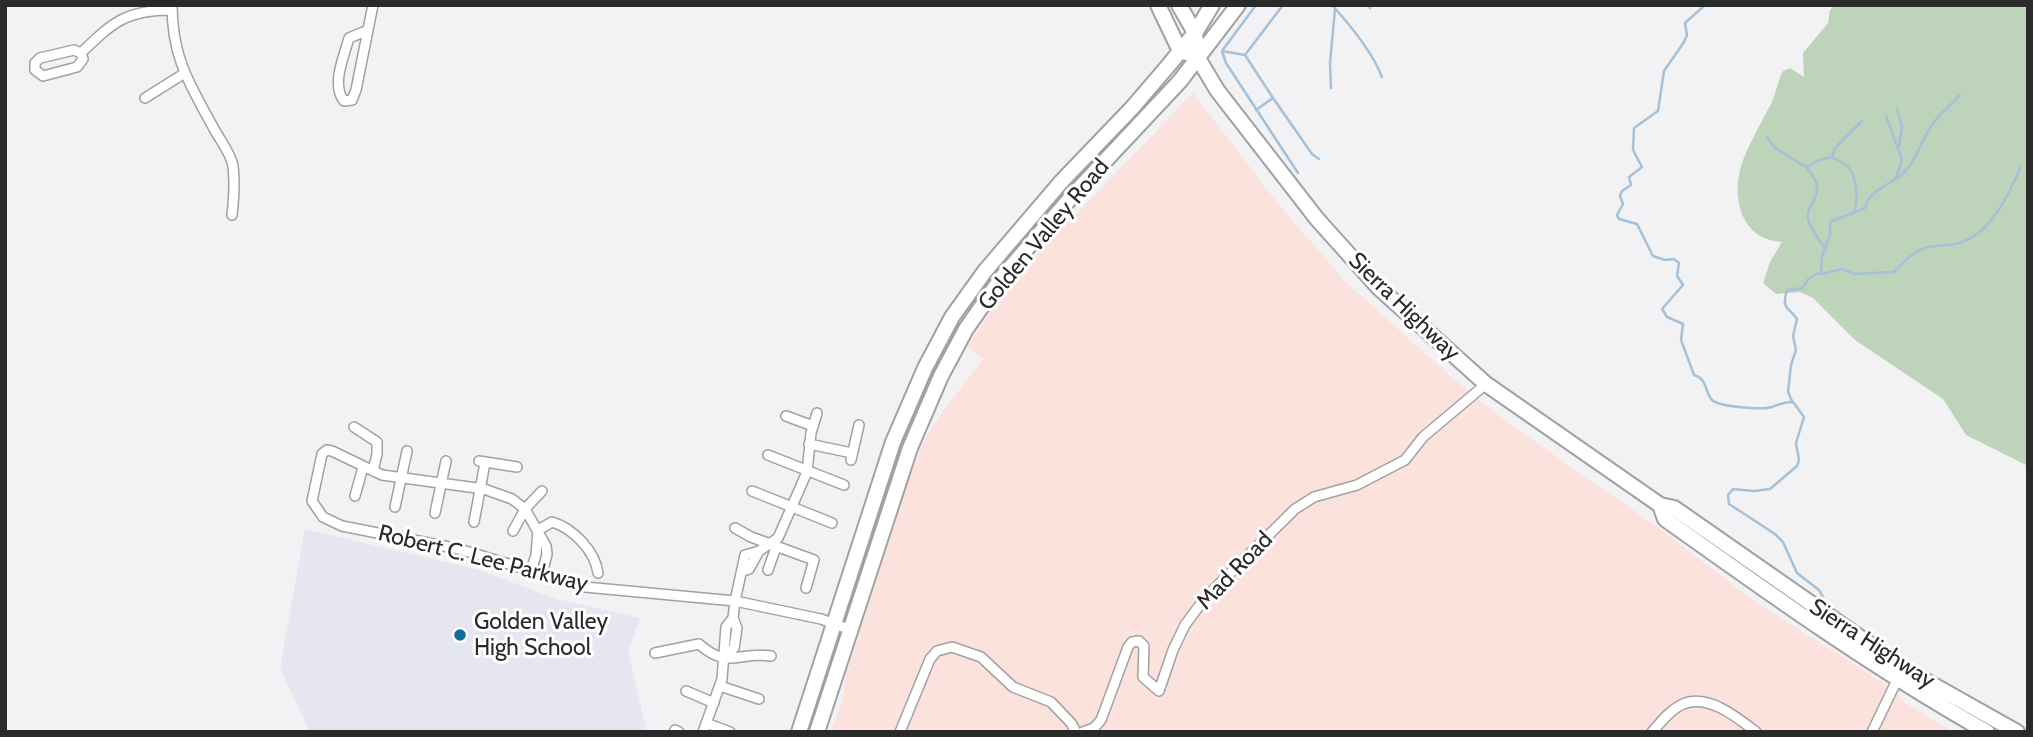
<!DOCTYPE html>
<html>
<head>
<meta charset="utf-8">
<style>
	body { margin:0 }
	#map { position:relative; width:2033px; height:737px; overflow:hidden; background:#f2f2f5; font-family:Cabin,sans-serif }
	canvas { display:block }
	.frame { position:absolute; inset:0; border:7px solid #2a2a2b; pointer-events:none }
</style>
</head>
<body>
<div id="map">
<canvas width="2033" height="737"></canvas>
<div class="frame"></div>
</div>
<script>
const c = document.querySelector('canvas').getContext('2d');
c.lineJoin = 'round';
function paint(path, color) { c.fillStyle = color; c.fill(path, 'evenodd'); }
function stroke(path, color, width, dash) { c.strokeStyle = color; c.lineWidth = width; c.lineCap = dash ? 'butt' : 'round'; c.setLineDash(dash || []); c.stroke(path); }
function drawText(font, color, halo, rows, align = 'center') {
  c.font = font + ' Cabin,sans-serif'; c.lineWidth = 6; c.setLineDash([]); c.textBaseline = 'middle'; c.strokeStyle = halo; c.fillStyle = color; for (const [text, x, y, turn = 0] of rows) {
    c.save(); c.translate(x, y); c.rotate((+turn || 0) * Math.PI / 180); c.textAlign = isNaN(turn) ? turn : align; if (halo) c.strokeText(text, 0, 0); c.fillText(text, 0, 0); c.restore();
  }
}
const built = new Path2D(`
	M305 529 479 570 557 599 640 618 628 652 647 732H310L280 668Z`);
const industrial = new Path2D(`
	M1193 93 1280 206 1346 282 1449 375 1507 422 1656 526 1754 601 1893 689 1903 701 1952 732H831L843 698 846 675 908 479 926 437 940 415 983 359 967 347 1004 292 1047 244Z`);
const green = new Path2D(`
	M2028 5V466L1966 435 1943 399 1855 340 1813 298 1800 292 1776 294 1763 283 1770 262 1782 242C1744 240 1732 204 1740 170 1744 153 1763 119 1772 102 1776 92 1778 81 1783 71L1790 68 1804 77 1803 53 1828 23 1830 10 1834 6Z`);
const stream = new Path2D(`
	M1332 5C1351 26 1372 51 1382 77
	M1369 5 1370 8
	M1705 5 1685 23 1687 35 1684 42 1664 71 1658 111 1634 128 1633 150 1642 167 1629 177 1631 185 1622 191 1620 196 1623 204 1617 215 1619 219 1637 224 1653 256 1665 260 1674 259 1679 263 1677 276 1683 285 1662 309 1667 317 1683 324 1681 340 1694 375C1708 379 1704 391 1712 400 1720 407 1762 410 1772 407 1780 404 1783 402 1793 402L1804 417 1796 443 1799 460 1797 466 1770 489 1754 491 1733 489 1728 495 1729 504 1775 534 1783 542 1797 573 1819 590 1824 599
	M1222 51 1226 63 1298 173
	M1222 51 1245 55 1283 5
	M1222 51 1256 5
	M1245 55 1273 98
	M1331 88 1330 63 1335 9
	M1897 109 1902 127 1899 146
	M1256 110 1273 98 1312 154 1319 159
	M1886 116 1902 160 1896 178
	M1767 137 1775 148 1806 167 1819 160 1832 157C1836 160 1844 163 1848 167 1857 177 1859 202 1853 214
	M1832 157 1835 148 1862 121
	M1806 167C1832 196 1804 202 1808 219 1810 228 1819 240 1825 248
	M1821 274 1843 269 1854 274 1894 272C1905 261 1914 250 1929 247 1940 245 1952 246 1962 242 1992 232 2010 192 2021 166
	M1792 401 1788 392 1791 365 1796 350 1793 336 1797 319C1788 306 1781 310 1787 290L1803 288 1808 279 1821 272 1822 257 1830 235V222L1865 208C1868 191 1889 185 1901 175 1916 162 1920 144 1930 128 1938 114 1950 107 1960 95`);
const minor = new Path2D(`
	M172 5C172 57 189 83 213 127 219 139 231 153 233 166 235 183 234 198 232 215
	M368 30 349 38C344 56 331 85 344 101L352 100 356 90 373 5
	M74 50 81 53 83 59 77 67 43 76 35 70V63L40 58Z
	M81 53C113 22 126 10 172 10
	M145 98 185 73
	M786 416 813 426
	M354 427 377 442V454L373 471
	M809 444 852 453
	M768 455 844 485
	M851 460 859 425
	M479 461 517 467
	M752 491 832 523
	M355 496 363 467
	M395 507 407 451
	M435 513 446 461
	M474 522 485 463
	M735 528 751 537 814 560 806 588
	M538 530 552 522C573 528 595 551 598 573
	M513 531 525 509 542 491
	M768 570 776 547
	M531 571 536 555 538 530
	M743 571 749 569 759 551
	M542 574 547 554 546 546 525 509 512 499 484 489 382 475 332 451 327 450 322 454 312 501 323 517 342 526 459 549 585 587 735 601 821 619 851 630
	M655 653 699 644C728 670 739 651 771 656
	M725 659 734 648 737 628 733 618 735 601 745 555 759 551 778 538 807 472 811 433 817 413
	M720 686 759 699
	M686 691 714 703
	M706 723 730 732
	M675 730 679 732
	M703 732 722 679 726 627 733 618
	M900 732 930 659 937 651 952 647 981 657 1013 687 1051 702 1071 723 1076 732
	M1083 732 1094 728 1101 720 1128 647 1132 642 1139 641 1144 646 1143 677 1159 691 1173 650 1185 625 1205 598 1295 509 1314 497 1357 485 1405 460 1423 437 1486 384
	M1652 732C1661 722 1669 711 1681 705 1706 692 1737 717 1756 732
	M1872 732 1897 680`);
const primary = new Path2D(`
	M1158 5 1180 51 1187 53
	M1179 5 1195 33 1198 58 1217 90 1317 219 1379 288 1486 384 1660 505 1674 508 1905 669 2017 732
	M1660 505 1665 519C1770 594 1875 669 1987 732
	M799 732 893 442 925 368 952 317 985 271 1061 182 1132 108 1168 66 1195 33 1212 5
	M817 732 910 448 941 376 966 329 1003 276 1074 194 1180 81 1238 5`);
const markers = [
	[460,635,7,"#116d9c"]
];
const streetNames = [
	["Golden Valley Road",1044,235,-50],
	["Sierra Highway",1404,307,44],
	["Robert C. Lee Parkway",483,559,14],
	["Mad Road",1235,571,-46],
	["Sierra Highway",1872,644,33]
];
const poiNames = [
	["Golden Valley",474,622],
	["High School",474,648]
];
paint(built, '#e5e6f0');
paint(industrial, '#fce2dd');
paint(green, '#bdd4ba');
stroke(stream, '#a5c0d7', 2.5);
stroke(minor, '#a1a1a4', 12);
stroke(primary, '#a1a1a4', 18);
stroke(minor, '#fff', 9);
stroke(primary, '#fff', 14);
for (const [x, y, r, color] of markers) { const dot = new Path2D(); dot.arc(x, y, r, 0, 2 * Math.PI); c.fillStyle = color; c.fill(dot); stroke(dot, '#fff', 2.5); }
drawText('23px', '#2a2a2b', '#fff', streetNames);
drawText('23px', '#2a2a2b', '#fff', poiNames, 'left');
</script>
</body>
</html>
